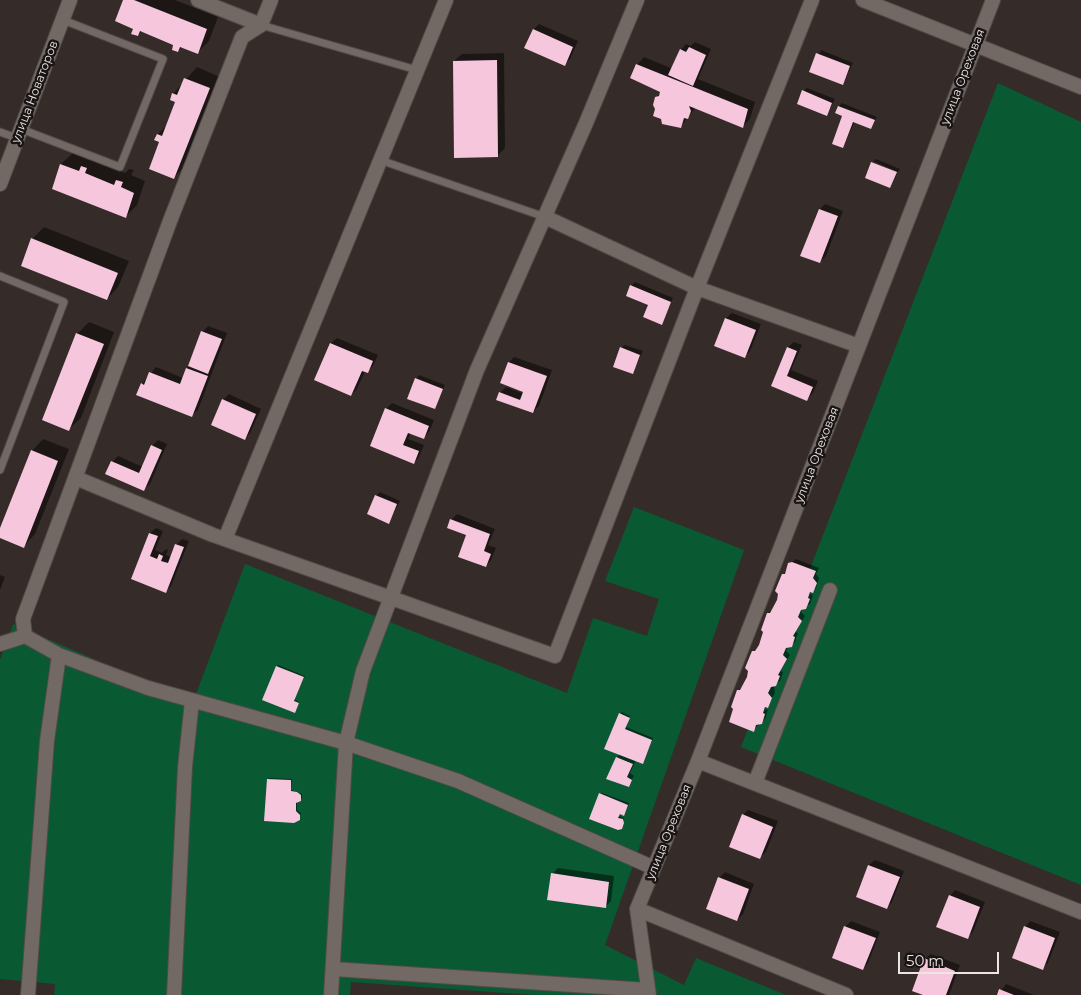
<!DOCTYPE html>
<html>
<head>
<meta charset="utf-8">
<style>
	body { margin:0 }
	#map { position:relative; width:1081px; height:995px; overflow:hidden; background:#352c29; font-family:Montserrat,sans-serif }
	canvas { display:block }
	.scale { position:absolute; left:898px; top:952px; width:101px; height:22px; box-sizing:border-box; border:2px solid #ebe5e3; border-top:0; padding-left:6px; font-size:15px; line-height:18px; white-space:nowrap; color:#ebe5e3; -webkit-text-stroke:4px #191514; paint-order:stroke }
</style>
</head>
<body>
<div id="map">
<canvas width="1081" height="995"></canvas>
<div class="scale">50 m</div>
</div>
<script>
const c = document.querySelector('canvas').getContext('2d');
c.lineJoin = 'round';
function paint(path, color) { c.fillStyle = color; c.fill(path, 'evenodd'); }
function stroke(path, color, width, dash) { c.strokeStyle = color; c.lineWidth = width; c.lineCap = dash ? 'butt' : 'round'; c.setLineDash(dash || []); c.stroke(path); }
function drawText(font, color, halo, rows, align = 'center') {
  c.font = font + ' Montserrat,sans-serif'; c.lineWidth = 5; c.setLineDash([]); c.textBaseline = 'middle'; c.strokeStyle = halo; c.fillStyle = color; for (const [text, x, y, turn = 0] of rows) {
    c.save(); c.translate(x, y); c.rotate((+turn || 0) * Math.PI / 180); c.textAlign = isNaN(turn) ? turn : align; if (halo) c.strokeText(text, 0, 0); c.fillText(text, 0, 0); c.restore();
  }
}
const green = new Path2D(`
	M998 83 1081 122V885L741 747Z
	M634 507 744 550 605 945 684 985 696 958 786 995H534L351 982 350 995H54L55 984 0 979V660L13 624 193 702 245 564 567 693 593 618 647 636 659 599 605 581Z`);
const shadow = new Path2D(`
	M124 0H175L218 17 209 41 197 53 182 47 178 51 175 44 142 31 138 35Z
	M539 24 578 41 570 59 564 65 526 47 534 29Z
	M695 42 711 49 698 79 755 102 750 119 742 127 696 107 681 126 657 109 656 98 662 92 637 65 644 57 673 69 681 50 686 44 691 46Z
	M821 50 853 63 843 84 810 71Z
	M504 53 505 148 497 156 454 61 462 54Z
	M197 67 220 77 186 166 174 177 158 134 167 125 177 101 173 94Z
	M807 88 835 99 827 114 803 91Z
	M842 103 877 117 871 128 855 121 843 147 844 116 839 106Z
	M73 153 89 159 93 155 98 156 96 162 125 173 129 169 134 170 131 175 145 181 137 205 125 217 53 188 61 164Z
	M876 159 900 169 898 172 873 161Z
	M872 164 897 174 890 187Z
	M825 204 843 211 826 256 820 262 802 255 820 209Z
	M44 227 129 261 118 287 107 299 32 239Z
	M635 282 673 298 661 323 650 304 631 286Z
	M732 313 761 324 750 351 745 356 726 318Z
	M89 322 114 332 81 418 69 429 77 334Z
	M208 326 227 333 198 410 192 415 142 384 156 367 183 378 203 332Z
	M337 338 378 355 373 366 367 372 365 371 357 389 351 395 316 380 331 343Z
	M794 342 802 345 791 370 818 381 813 393 807 399 773 385 788 347Z
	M625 345 643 351 632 373 621 348Z
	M514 357 552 370 539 406 533 412 500 393 506 387 524 394 525 391 509 362Z
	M419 375 445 385 435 408 416 379Z
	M229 394 261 409 250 433 245 439 223 400Z
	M392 403 434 420 429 432 423 438 411 432 408 439 424 445 419 457 414 463 371 445 386 409Z
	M43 439 69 449 35 534 24 546 0 537V531L32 451Z
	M158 440 167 444 150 484 144 489 112 462 118 456 143 467 152 446Z
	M380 492 400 501 389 522 376 496Z
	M457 514 495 529 488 545 496 548 491 560 486 566 467 535 451 520Z
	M156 528 163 531 155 550 162 553 166 549 168 550 166 555 171 557 177 544 182 539 189 541 171 586 165 592 132 578 150 533Z
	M796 559 819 568 816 574 819 578 816 588 811 591 810 594 813 595 810 604 802 608 801 612 805 616 795 632 798 633 795 642 788 647 786 651 790 655 780 671 783 672 780 681 774 685 775 693 765 709 768 710 765 719 753 730 738 690 743 687 748 678 753 652 759 648 768 613 775 608 783 575 787 571 789 564Z
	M0 575 5 577 0 590Z
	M278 665 305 676 294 699 299 702 296 711 277 666Z
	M621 712 630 716 626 727 653 738 644 761 636 760 630 773 634 776 628 785 617 758 620 754Z
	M270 778 292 779 291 790 302 794V798L297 801V810L301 813 299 819 268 779Z
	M602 793 629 803 625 813H620L619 816 624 818 623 826 600 794Z
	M748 810 778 821 766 852 760 857 743 815Z
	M875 860 904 871 892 902 887 908 858 896 869 865Z
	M558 868 614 876 611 901 605 907 552 874Z
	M725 872 754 884 743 914 737 920 719 878Z
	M955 890 985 902 973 932 967 938 950 896Z
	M851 921 880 932 868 963 863 969 845 927Z
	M1030 921 1060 932 1048 963 1042 969 1025 927Z
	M931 954 960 965 949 995H927L925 959Z
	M1006 984 1034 995H998Z`);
const building = new Path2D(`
	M123 0H134L207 29 198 54 180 47 178 52 172 50 173 45 140 31 138 36 131 34 133 29 115 21Z
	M533 29 573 47 565 66 524 48Z
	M689 47 706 55 693 86 668 75 680 49 686 52Z
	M816 53 850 66 843 85 809 72Z
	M497 60 498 157 454 158 453 61Z
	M636 64 748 109 743 128 689 106 691 111 688 119 684 118 681 128 662 124 661 119 653 116 655 109 653 105 655 97 659 96 660 92 630 78Z
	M184 78 210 88 174 179 149 169 159 142 154 140 157 134 162 136 175 102 170 100 172 93 177 95Z
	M802 90 832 103 827 116 797 104Z
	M838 106 875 120 871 129 853 122 843 148 832 144 842 116 835 113Z
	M871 162 897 172 890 188 865 178Z
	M60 164 79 171 81 166 87 168 85 173 114 185 116 180 123 182 121 187 134 193 126 218 52 189Z
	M819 209 838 216 820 263 800 256Z
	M31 238 118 273 107 300 21 266Z
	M630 285 671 302 662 325 643 317 648 305 626 296Z
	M725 318 756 330 745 358 714 346Z
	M201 331 222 339 208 374 188 366Z
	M76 333 104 344 69 431 42 420Z
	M330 343 373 361 368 373 362 371 351 396 314 380Z
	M620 347 640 355 633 374 613 367Z
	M787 347 797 351 787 376 813 387 807 401 771 386Z
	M508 362 547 376 533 413 496 400 499 392 520 400 523 392 500 383Z
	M186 368 208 376 192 417 136 395 141 383 144 385 149 372 180 384Z
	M415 378 443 389 435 409 407 399Z
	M222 399 256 414 245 440 211 425Z
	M385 408 429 426 424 439 408 433 403 445 419 451 414 464 370 446Z
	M151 445 162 450 144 491 105 474 111 461 139 473Z
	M31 450 58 461 24 548 0 538V528Z
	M375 495 397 504 389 524 367 514Z
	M450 519 490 534 484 551 491 554 486 567 458 557 466 535 447 528Z
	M149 533 158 536 150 556 157 559 159 554 163 556 161 561 168 563 175 544 184 547 166 593 131 579Z
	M792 562 816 571 813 578 817 583 813 593 810 592 808 598 810 599 806 609 801 610 798 617 802 621 793 636 795 637 792 647 786 648 783 655 787 659 778 675 780 676 776 686 771 687 768 693 772 698 768 708 765 707 763 713 765 714 762 724 756 725 754 732 729 722 733 709 731 707 737 690H740L747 677 748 671 745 668 752 651H755L759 645 763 632 761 630 767 613H770L777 600 778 594 775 591 782 574H785L788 563Z
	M276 666 304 677 294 701 299 703 295 713 262 700Z
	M619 713 630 718 625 729 652 740 643 764 604 749Z
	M616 757 633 764 627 777 632 780 629 787 606 779Z
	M267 779 291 780V791L297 792 301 795V801L296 803V811L300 815V820L294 823 264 821Z
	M599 793 628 805 624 816 620 814 618 818 623 819 624 823 622 829 618 830 589 819Z
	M742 814 773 827 760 859 729 847Z
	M868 865 900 877 887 909 856 897Z
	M551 873 609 882 606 908 547 900Z
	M718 877 749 889 737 921 706 909Z
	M949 895 980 907 968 939 936 927Z
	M844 926 876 938 863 970 832 958Z
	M1024 926 1055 938 1043 970 1012 958Z
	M924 958 955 971 946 995H923L912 991Z
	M999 989 1014 995H997Z`);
const lane = new Path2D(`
	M261 25 417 70
	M21 129 120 167 163 59 63 20
	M0 132 17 138
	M380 160 545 217
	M0 276 64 302 0 470`);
const street = new Path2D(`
	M198 0 261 25
	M863 0 1081 87
	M0 184 70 0
	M545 217 697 288 859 346
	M76 478 213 535 555 656 697 288 812 0
	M225 539 446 0
	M25 636 23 619 170 221 242 37 261 25 271 0
	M0 644 25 636 59 655 148 688 346 743 458 781 654 868
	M698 761 1081 912
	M755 783 830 590
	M637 909 846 995
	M333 969 648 990
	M28 995 47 741 59 655
	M174 995 185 767 192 701
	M331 995 346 743 363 671 477 370 586 123 637 0
	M649 995 637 909 698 761 993 0`);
const streetNames = [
	["улица Ореховая",963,77,-69],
	["улица Новаторов",35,92,-69],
	["улица Ореховая",817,455,-69],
	["улица Ореховая",669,832,-68]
];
paint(green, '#095933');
paint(shadow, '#0007');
paint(building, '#f6c6dd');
stroke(lane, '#524a48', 9);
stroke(street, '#524a48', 16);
stroke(lane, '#726864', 7);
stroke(street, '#726864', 14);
drawText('12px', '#ebe5e3', '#191514', streetNames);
</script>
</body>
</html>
